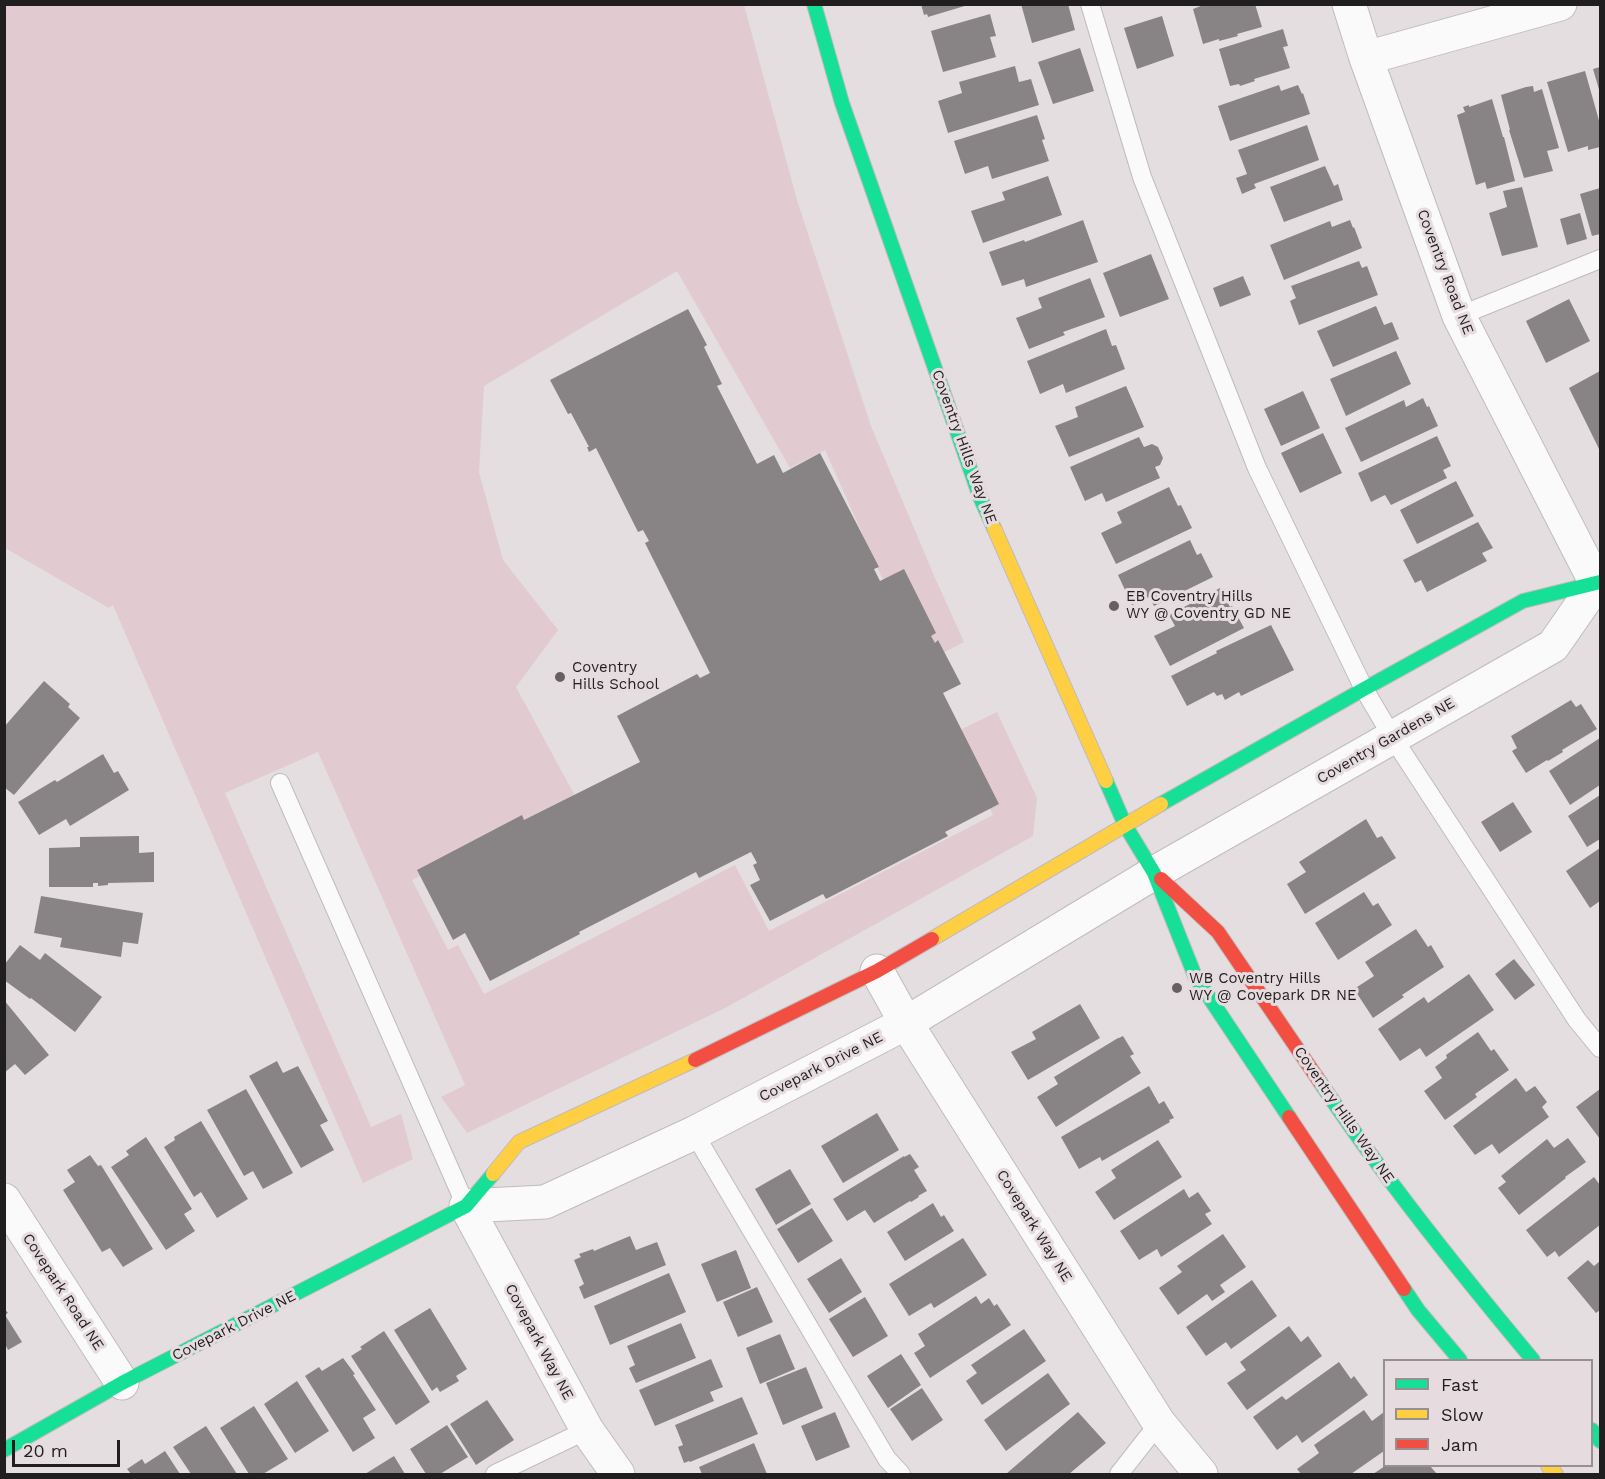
<!DOCTYPE html>
<html>
<head>
<meta charset="utf-8">
<style>
	body { margin:0 }
	#map { position:relative; width:1605px; height:1479px; overflow:hidden; background:#e4dee0; font-family:"Work Sans",sans-serif }
	canvas { display:block }
	.frame { position:absolute; inset:0; border:6px solid #211e1f; pointer-events:none }
	.legend { position:absolute; left:1383px; top:1359px; width:210px; height:108px; box-sizing:border-box; background:#e6dcdf; border:2px solid #979092; margin:0; padding:8px 10px; list-style:none; font-size:18px; color:#211e1f }
	.legend li { display:flex; align-items:center; gap:12px; height:30px }
	.legend b { width:30px; border:2px solid #979092 }
	.scale { position:absolute; left:12px; top:1440px; width:108px; height:27px; box-sizing:border-box; border:3px solid #211e1f; border-top:0; padding-left:8px; font-size:18px; line-height:21px; white-space:nowrap; color:#211e1f; -webkit-text-stroke:4px #e6dcdf; paint-order:stroke }
</style>
</head>
<body>
<div id="map">
<canvas width="1605" height="1479"></canvas>
<div class="frame"></div>
<ul class="legend">
<li><b style="height:8px;background:#16e098"></b>Fast</li>
<li><b style="height:8px;background:#ffcf43"></b>Slow</li>
<li><b style="height:8px;background:#f24e42"></b>Jam</li>
</ul>
<div class="scale">20 m</div>
</div>
<script>
const c = document.querySelector('canvas').getContext('2d');
c.lineJoin = 'round';
function paint(path, color) { c.fillStyle = color; c.fill(path, 'evenodd'); }
function stroke(path, color, width, dash) { c.strokeStyle = color; c.lineWidth = width; c.lineCap = dash ? 'butt' : 'round'; c.setLineDash(dash || []); c.stroke(path); }
function drawText(font, color, halo, rows, align = 'center') {
  c.font = font + ' "Work Sans",sans-serif'; c.lineWidth = 6; c.setLineDash([]); c.textBaseline = 'middle'; c.strokeStyle = halo; c.fillStyle = color; for (const [text, x, y, turn = 0] of rows) {
    c.save(); c.translate(x, y); c.rotate((+turn || 0) * Math.PI / 180); c.textAlign = isNaN(turn) ? turn : align; if (halo) c.strokeText(text, 0, 0); c.fillText(text, 0, 0); c.restore();
  }
}
const green = new Path2D(`
	M4 5H744L797 200 871 426 935 578 964 642 939 655 883 580 825 450 790 468 677 271 484 386 479 472 503 560 558 630 516 687 575 796 412 880 448 950 458 945 484 994 735 865 769 931 993 815 952 734 997 712 1037 798 1033 836 727 1007 467 1133 441 1097 465 1085 318 752 225 793 371 1127 401 1114 413 1159 363 1183 113 605 109 608 5 548Z`);
const building = new Path2D(`
	M921 4H968V5L928 17 927 14 924 15Z
	M1021 4H1068L1075 30 1032 43Z
	M1206 4H1255L1262 27 1237 34 1238 36 1219 41V39L1203 44 1193 9Z
	M990 14 996 36 990 37 996 57 943 72 931 31Z
	M1162 16 1174 56 1137 69 1124 28Z
	M1283 29 1288 46 1283 47 1290 68 1254 79 1255 81 1240 86 1239 84 1230 86 1219 49Z
	M1080 48 1094 91 1053 104 1038 62Z
	M1015 66 1019 82 1031 79 1039 105 948 133 938 101 962 93 959 82Z
	M1600 67V93L1593 69Z
	M1585 71 1600 124V147L1588 150V146L1568 152 1547 82Z
	M1279 85 1281 91 1298 85 1302 94 1303 93 1310 114 1230 141 1218 106Z
	M1533 86 1534 92 1542 89 1559 148 1547 151 1553 171 1524 178 1509 130H1510L1501 95 1526 87Z
	M1492 99 1503 137H1504L1515 181 1487 189 1485 182 1476 185 1457 115 1465 112 1463 107 1469 105V107Z
	M1037 115 1045 139 1042 140 1049 161 992 179 988 166 965 174 954 141Z
	M1307 125 1319 160 1254 184 1256 188 1242 194 1236 178 1247 174 1238 150Z
	M1325 166 1334 186 1338 184 1343 200 1284 222 1270 187Z
	M1048 176 1062 215 983 243 971 211 1005 200 1002 192Z
	M1522 187 1538 247 1502 256 1489 213 1507 207 1503 191Z
	M1600 188V234L1592 236 1580 194Z
	M1580 213 1587 239 1567 245 1560 219Z
	M1083 220 1098 262 1026 287 1024 279 1002 286 989 252 1024 240 1025 242Z
	M1350 220 1353 228 1354 227 1362 248 1284 280 1270 245 1330 221 1332 227Z
	M1151 254 1169 299 1120 317 1103 273Z
	M1359 261 1362 268 1367 266 1378 295 1299 325 1290 301 1296 298 1291 286Z
	M1243 276 1251 295 1220 307 1213 288Z
	M1090 278 1105 317 1063 332 1065 335 1029 349 1016 318 1042 308 1038 298Z
	M1569 299 1590 341 1546 363 1526 321Z
	M1376 306 1384 325 1392 322 1399 339 1333 367 1317 331Z
	M688 309 707 345 704 347 722 384 717 386 757 464 774 455 783 473 820 453 879 567 874 569 880 581 904 569 936 633 931 636 935 643 938 640 961 684 943 693 999 804 945 832 948 836 826 899 823 894 770 921 750 885 760 880 753 865 757 863 751 852 699 878 696 872 579 932 580 934 490 981 465 933 453 940 417 870 522 815 524 820 640 762 617 716 697 674 700 678 710 673 645 543 649 541 643 530 638 532 596 448 589 452 587 447H589L571 413 568 414 550 380Z
	M1106 329 1112 346 1116 345 1125 369 1066 393 1063 384 1040 394 1027 361Z
	M1396 351 1411 384 1346 416 1330 379Z
	M1600 371V451L1569 388Z
	M1126 386 1144 427 1069 457 1055 426 1078 417 1075 407Z
	M1303 391 1320 428 1281 446 1264 409Z
	M1423 398 1427 407 1429 406 1438 426 1361 462 1345 428 1404 400 1406 407Z
	M1323 433 1342 473 1300 493 1281 453Z
	M1437 436 1451 466 1443 470 1447 478 1391 505 1385 495 1371 502 1358 473Z
	M1139 437 1144 447 1152 444 1158 447 1163 458 1160 465 1155 467 1160 478 1106 502 1102 493 1085 501 1070 467Z
	M1456 481 1474 516 1417 544 1400 510Z
	M1169 487 1178 506 1181 505 1192 528 1116 564 1101 533 1122 523 1117 512Z
	M1478 522 1493 548 1482 553 1487 561 1427 592 1421 580 1415 583 1403 560Z
	M1190 540 1197 555 1201 553 1213 577 1154 606 1149 597 1132 605 1118 575Z
	M1220 588 1230 607 1232 606 1244 628 1170 666 1154 636 1175 626 1169 615Z
	M1271 625 1294 670 1241 696 1239 692 1225 700 1222 694 1217 696 1214 692 1187 706 1171 676 1217 653 1216 651Z
	M44 681 70 704 68 707 80 718 14 795 4 787V727Z
	M1571 700 1576 707 1581 704 1597 729 1562 750 1563 752 1548 761 1547 760 1526 773 1512 751 1517 748 1511 736Z
	M1600 738V785L1570 805 1549 771Z
	M103 754 114 773 118 771 129 790 70 826 66 819 39 835 18 802 55 780 57 782Z
	M1600 795V839L1587 847 1568 816Z
	M1513 802 1532 832 1500 852 1481 822Z
	M1366 819 1377 838 1382 836 1396 858 1305 914 1287 884 1306 872 1299 862Z
	M139 836V853L154 852V882L108 883V885L98 886V883H93V887H49V848L80 847V837Z
	M1600 848V901L1590 908 1566 871Z
	M1364 892 1373 906 1378 903 1392 925 1338 960 1315 923Z
	M41 896 143 913 138 944 123 942 121 957 60 947 62 938 34 933Z
	M1416 929 1428 947 1431 945 1444 967 1402 995 1404 997 1373 1018 1354 989 1374 976 1365 962Z
	M20 945 40 960 45 953 102 997 75 1032 31 998 30 999 4 980V965Z
	M1514 959 1535 985 1515 1000 1495 974Z
	M1469 974 1494 1010 1426 1057 1420 1048 1400 1061 1378 1029 1424 997 1428 1003Z
	M4 1000 49 1055 25 1075 15 1064 4 1073Z
	M1080 1004 1100 1038 1028 1080 1011 1052 1036 1039 1032 1032Z
	M1478 1032 1491 1051 1494 1049 1509 1070 1475 1094 1477 1097 1445 1120 1424 1091 1442 1078 1435 1067 1447 1058 1446 1055Z
	M1123 1036 1134 1054 1130 1056 1141 1073 1056 1127 1037 1097 1058 1084 1054 1077 1118 1038H1119Z
	M277 1061 283 1073 298 1066 328 1121 320 1125 334 1150 301 1168 249 1076Z
	M1516 1078 1526 1092 1535 1086 1547 1102 1542 1107 1549 1117 1499 1154 1492 1144 1475 1155 1453 1126Z
	M1149 1086 1159 1104 1164 1101 1174 1118 1169 1120 1170 1122 1102 1161 1100 1157 1079 1169 1061 1137Z
	M246 1089 293 1173 263 1189 253 1171 244 1176 207 1110Z
	M1600 1089V1139L1576 1107Z
	M877 1113 899 1150 843 1183 821 1146Z
	M201 1121 248 1199 217 1218 201 1192 194 1197 164 1147 175 1140 174 1137Z
	M146 1137 192 1209 184 1214 195 1231 166 1250 111 1167 129 1155 126 1151Z
	M1568 1138 1586 1162 1565 1177 1566 1178 1519 1215 1498 1188 1506 1182 1501 1176 1547 1139 1554 1148Z
	M1158 1140 1182 1177 1114 1220 1095 1192 1116 1178 1111 1170Z
	M910 1154 919 1167 914 1170 927 1191 918 1196 919 1197 911 1202 910 1201 874 1223 865 1210 847 1221 833 1199 904 1156V1157Z
	M90 1155 98 1166 101 1165 153 1249 123 1267 110 1248 102 1252 63 1190 75 1182 67 1170Z
	M790 1169 811 1204 776 1225 755 1189Z
	M1594 1177 1600 1185V1225L1559 1257 1555 1251 1547 1257 1526 1230Z
	M1184 1189 1189 1198 1198 1192 1211 1211 1205 1214 1212 1224 1161 1257 1157 1249 1139 1260 1120 1231Z
	M933 1203 941 1217 944 1215 954 1231 905 1261 887 1232Z
	M812 1208 833 1241 798 1263 777 1229Z
	M1223 1234 1246 1267 1220 1285 1225 1292 1212 1301 1207 1294 1178 1315 1159 1288 1182 1272 1177 1266Z
	M630 1236 636 1250 657 1242 666 1265 584 1299 579 1287 584 1284 574 1260 581 1257 579 1254 593 1249 594 1251Z
	M963 1238 987 1275 934 1308 931 1303 909 1316 889 1284Z
	M736 1250 751 1288 717 1302 701 1264Z
	M841 1258 862 1292 829 1313 807 1279Z
	M1588 1260 1594 1266 1600 1261V1310L1596 1313 1567 1278Z
	M669 1273 686 1312 610 1345 594 1306Z
	M1252 1280 1277 1316 1231 1349 1226 1342 1206 1356 1186 1327Z
	M757 1287 773 1322 738 1337 723 1302Z
	M976 1296 981 1304 989 1298 994 1306 997 1304 1011 1325 930 1378 914 1353 925 1346 918 1334Z
	M865 1297 888 1336 853 1357 829 1319Z
	M4 1308 8 1313 5 1315 22 1342 8 1350 6 1346H4Z
	M430 1308 467 1369 456 1376 459 1381 440 1392 437 1387 432 1391 394 1330Z
	M681 1323 696 1358 636 1383 629 1368 635 1365 627 1346Z
	M1289 1326 1301 1342 1308 1336 1322 1356 1247 1410 1227 1383 1246 1370 1240 1362Z
	M1024 1329 1046 1361 982 1405 966 1381 977 1373 971 1365Z
	M384 1331 430 1402 396 1425 351 1356 362 1349 360 1347Z
	M780 1334 795 1369 760 1384 746 1348Z
	M901 1354 921 1385 888 1408 867 1376Z
	M343 1358 355 1374 353 1375 376 1410 363 1418 375 1438 353 1452 305 1376 319 1367 322 1371Z
	M711 1359 723 1387 710 1392 714 1401 655 1426 639 1390Z
	M1339 1362 1351 1379 1354 1376 1368 1395 1302 1443 1297 1435 1277 1450 1253 1417 1282 1396 1286 1400Z
	M806 1367 823 1408 783 1425 766 1383Z
	M1048 1373 1070 1404 1006 1451 984 1420Z
	M297 1381 329 1431 295 1453 264 1404Z
	M922 1388 943 1420 912 1441 890 1409Z
	M742 1397 758 1434 690 1462 689 1461 684 1463 678 1447 683 1445 675 1425Z
	M487 1400 514 1440 476 1465 450 1424Z
	M254 1406 288 1459 263 1474H249L220 1428Z
	M1364 1410 1372 1421 1384 1412V1451L1351 1474H1301L1297 1469 1319 1453 1314 1445Z
	M835 1412 850 1447 816 1461 801 1426Z
	M1078 1412 1106 1443 1069 1474H1006Z
	M447 1425 468 1457 440 1474H426L410 1449Z
	M206 1426 237 1474H191L173 1447Z
	M754 1443 767 1474H702L699 1467Z
	M165 1451 180 1474H131L127 1469 142 1459 145 1464Z
	M394 1456 405 1474H365Z
	M1385 1466H1430L1437 1474H1373Z`);
const lane = new Path2D(`
	M1090 4 1142 177 1257 468 1364 689 1393 738 1577 1020 1600 1048
	M1459 316 1600 259
	M280 783 466 1206
	M694 1133 887 1459 901 1474
	M495 1474 587 1430
	M1119 1474 1159 1423`);
const street = new Path2D(`
	M1349 4 1366 58 1459 316 1600 591
	M1366 58 1560 4
	M877 971 906 1023 1159 1423 1201 1474
	M4 1200 122 1383
	M618 1474 587 1430 466 1206 545 1202 694 1133 906 1023 1154 873 1553 646 1596 584`);
const fast = new Path2D(`
	M814 4 842 103 980 497 994 528
	M1106 781 1125 825 1154 873 1195 976 1289 1117
	M1161 804 1364 689 1523 601 1600 582
	M1320 1082C1385 1179 1458 1270 1533 1360
	M1404 1289 1418 1310 1460 1360
	M1592 1430 1600 1441
	M4 1450 122 1383 466 1206 493 1174`);
const slow = new Path2D(`
	M994 528 1106 781
	M932 939 1161 804
	M493 1174 519 1142 695 1060
	M1548 1466 1556 1474`);
const jam = new Path2D(`
	M1161 879 1218 932 1320 1082
	M695 1060 877 971 932 939
	M1289 1117 1404 1289`);
const markers = [
	[1114,606,6,"#656163"],
	[560,677,6,"#656163"],
	[1177,988,6,"#656163"]
];
const streetNames = [
	["Coventry Road NE",1445,272,69],
	["Coventry Hills Way NE",964,447,70],
	["Coventry Gardens NE",1386,741,-30],
	["Covepark Drive NE",821,1067,-27],
	["Coventry Hills Way NE",1344,1115,55],
	["Covepark Way NE",1034,1226,58],
	["Covepark Road NE",63,1292,57],
	["Covepark Drive NE",234,1326,-27],
	["Covepark Way NE",539,1342,62]
];
const poiNames = [
	["EB Coventry Hills",1126,597],
	["WY @ Coventry GD NE",1126,614],
	["Coventry",572,668],
	["Hills School",572,685],
	["WB Coventry Hills",1189,979],
	["WY @ Covepark DR NE",1189,996]
];
paint(green, '#e1cad0');
paint(building, '#888485');
stroke(lane, '#c0bbbd', 20);
stroke(street, '#c0bbbd', 35);
stroke(fast, '#c0bbbd', 16);
stroke(slow, '#c0bbbd', 16);
stroke(jam, '#c0bbbd', 16);
stroke(lane, '#fbfafa', 18);
stroke(street, '#fbfafa', 33);
stroke(fast, '#16e098', 14);
stroke(slow, '#ffcf43', 14);
stroke(jam, '#f24e42', 14);
for (const [x, y, r, color] of markers) { const dot = new Path2D(); dot.arc(x, y, r, 0, 2 * Math.PI); c.fillStyle = color; c.fill(dot); stroke(dot, '#e6dcdf', 2); }
drawText('15px', '#211e1f', '#e6dcdf', streetNames);
drawText('15px', '#211e1f', '#e6dcdf', poiNames, 'left');
</script>
</body>
</html>
